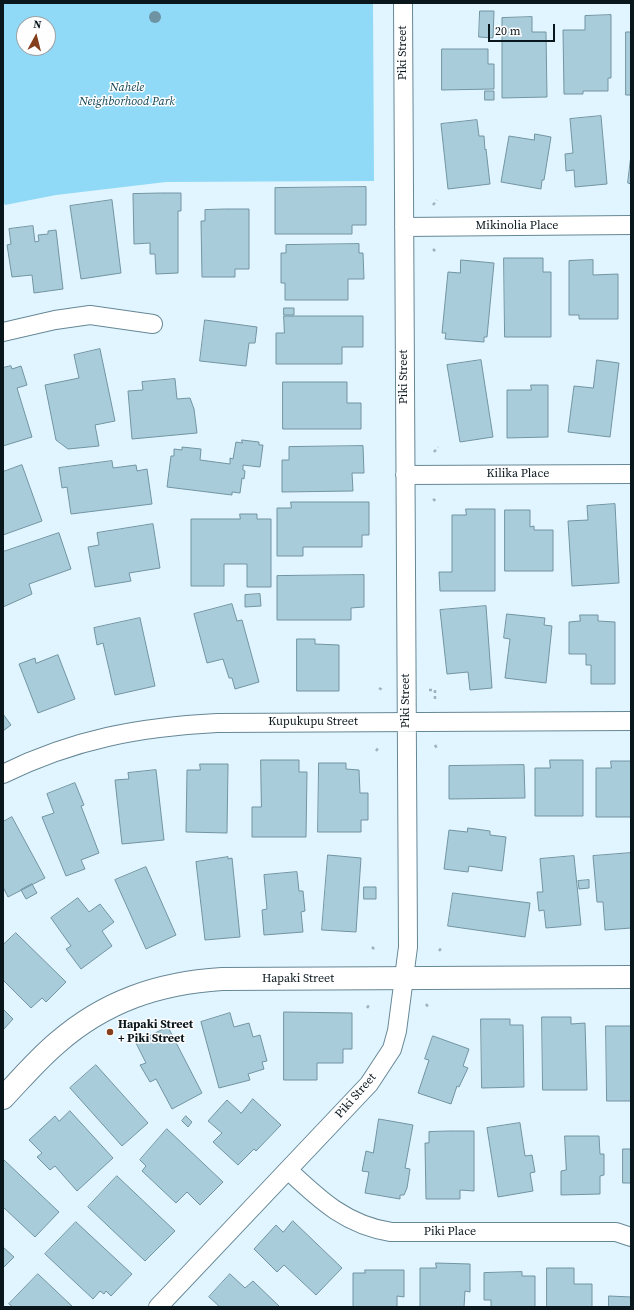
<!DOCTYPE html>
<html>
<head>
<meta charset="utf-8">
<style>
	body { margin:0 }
	#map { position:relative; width:634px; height:1310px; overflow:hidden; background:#e0f5ff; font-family:"Source Serif 4",serif }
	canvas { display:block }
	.frame { position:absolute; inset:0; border:4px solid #09161c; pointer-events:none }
	.north { position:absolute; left:16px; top:16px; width:40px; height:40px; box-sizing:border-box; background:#fefefe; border:1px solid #9ca1a4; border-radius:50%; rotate:7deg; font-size:11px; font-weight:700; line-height:16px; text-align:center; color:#09161c }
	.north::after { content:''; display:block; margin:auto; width:14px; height:18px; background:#853f1b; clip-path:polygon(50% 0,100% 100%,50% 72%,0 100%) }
	.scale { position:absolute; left:488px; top:24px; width:67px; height:18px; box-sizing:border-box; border:2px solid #09161c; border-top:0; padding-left:5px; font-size:12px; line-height:14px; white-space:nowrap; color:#09161c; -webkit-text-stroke:3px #fefefe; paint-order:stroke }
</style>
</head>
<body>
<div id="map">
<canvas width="634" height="1310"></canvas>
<div class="frame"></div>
<div class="north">N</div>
<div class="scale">20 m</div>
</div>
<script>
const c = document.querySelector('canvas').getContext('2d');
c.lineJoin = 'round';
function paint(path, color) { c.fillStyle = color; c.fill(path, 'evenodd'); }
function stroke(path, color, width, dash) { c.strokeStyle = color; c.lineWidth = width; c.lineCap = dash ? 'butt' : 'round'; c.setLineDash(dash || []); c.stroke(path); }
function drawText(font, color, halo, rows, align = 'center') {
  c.font = font + ' "Source Serif 4",serif'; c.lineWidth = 3; c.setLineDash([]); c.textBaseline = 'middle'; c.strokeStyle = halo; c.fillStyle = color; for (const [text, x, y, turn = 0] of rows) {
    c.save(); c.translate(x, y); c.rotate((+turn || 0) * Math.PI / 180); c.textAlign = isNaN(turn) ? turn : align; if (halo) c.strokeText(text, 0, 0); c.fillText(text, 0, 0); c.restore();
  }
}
const green = new Path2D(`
	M3 3H373L374 181 166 182 56 195 5 205 3 201ZM24 24H48V48H24Z`);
const building = new Path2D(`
	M480 11H494L493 38 479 37Z
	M611 15V78H608V91H583V94H564L563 30H585V16Z
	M532 17V32H546L547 97 502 98V18Z
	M626 32H631V95H626Z
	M442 49H488V64H494V89L442 90Z
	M485 91H494V100H485Z
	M601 116 607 184 575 187 574 170 566 171 565 154 573 153 570 119Z
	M477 120 479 136H484L485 150 486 149 490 184 448 189 441 124Z
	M535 134 551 137 544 180H542L541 189 501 182 509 136 534 140Z
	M631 155V184L628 183Z
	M366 187V225H352V234H275V188Z
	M161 193H181V211H178V273L156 274 155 254H150V243L134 244 133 194Z
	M112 200 121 273 81 279 70 206Z
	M225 209H249V269H235V277H202L201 221H205V210Z
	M33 226 35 242 39 241 38 235 48 234V231L56 230 63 289 34 293 32 275 12 277 7 245 11 244 9 229Z
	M359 244V253H363L364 279H348V300H285V283H281V253H286V245Z
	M504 258H543V272H551V337H505Z
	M461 260 494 263 487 337H484V342L445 339 446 333H442L448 272 460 273Z
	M593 260V275L618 274V319H579V315H569V261Z
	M284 308H294V315H284Z
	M284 316H363V347H342V364H276V333H284Z
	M205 320 257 327 255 343H249L246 366 200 361Z
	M100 349 115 421 95 425 99 446 68 449 56 440 45 385 79 378 74 355Z
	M481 360 493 437 460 442 447 365Z
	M597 360 619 363 610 437 568 432 574 386 593 388Z
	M11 366 12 369 21 366 27 385 17 388 32 437 3 446V368Z
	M175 379 177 399 190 398 194 409 197 433 132 439 128 391 143 390 142 382Z
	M283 382H347V403H361V429H283Z
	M531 385H548V437L507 438V390H531Z
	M242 440 259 442V445H263L260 467 243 465V470L245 471 244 479 242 478 240 493 232 492V495L167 487 171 456H174V449L182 450V447L201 449 200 460 230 464V458L233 459 236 442 242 443Z
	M363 446 364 473H352L353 491 282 492V460H289V447Z
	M112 461 113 468 136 465 137 471 147 469 152 504 71 514 67 487 62 488 59 468Z
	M22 465 42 521 3 535V472Z
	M291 502H369V535H362V547H303V556H277V508H291Z
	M615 504 619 583 572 586 568 521 588 520 587 506Z
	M466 509H495V591H440L439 572H452V515H466Z
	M505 510H530V527L534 526V530H553V571H505Z
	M240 514H257V519H271V587H247V564H224V586H191V519H240Z
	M153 524 160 568 129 573 131 581 95 587 88 547 99 545 97 533Z
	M59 533 71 569 29 584 32 594 3 607V552Z
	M364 575V607L351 608V620H277V576Z
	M260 594 261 606 245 607V595Z
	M232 604 237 621 242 620 259 682 235 689 232 678H229L223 659 207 663 194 614Z
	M486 606 492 688 470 690 468 672 447 674 440 610Z
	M507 614 545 618 544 625 552 626 546 683 505 678 510 639 504 638Z
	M580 615H598V621L615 622V684H591V665H586V654H569V622L580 621Z
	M140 618 155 686 115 695 103 643 97 645 94 628Z
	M297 639H315V644L339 645V691H297Z
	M58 655 75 699 38 713 19 664 35 658 36 663Z
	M3 714 11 725 3 731Z
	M261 760H299V772H307L306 837H252V807H261Z
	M550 760H583V816H535V768H550Z
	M611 761H631V817H596V768H611Z
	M319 763H346V769L359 770 360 793H368V820H361V832H318Z
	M200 764H228L227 833 186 832 187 770H200Z
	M524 765 525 798 449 799V766Z
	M156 770 164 840 122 844 115 780 129 779 128 773Z
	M75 783 84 805 81 806 99 853 81 860 85 869 66 876 42 817 54 813 47 794Z
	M12 817 45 878 8 897 3 887V822Z
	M468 828 490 831V835L506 837 502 871 469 866 468 872 444 869 449 830 467 832Z
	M631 853V928L605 930 603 902H597L593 856Z
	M328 855 361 858 356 932 322 930Z
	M574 856 581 925 546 928 544 910 539 911 537 892H543L540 859Z
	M228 857V859L232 858 240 937 205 940 196 862Z
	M146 867 176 935 146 949 115 880Z
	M297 872 299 891H303L305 911 301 912 303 932 264 935 262 910 267 909 264 875Z
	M589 880V888L579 889 578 881Z
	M32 884 37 893 26 899 21 890Z
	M364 887H376V899H364Z
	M453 893 530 903 525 937 448 926Z
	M78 898 89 912 100 904 114 922 102 931 112 946 81 969 66 949 71 946 51 918Z
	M16 933 66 982 46 1002 42 998 31 1008 3 980V945Z
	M3 1009 13 1019 3 1030Z
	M284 1012 352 1013V1049H343V1063H317V1080H284Z
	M230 1013 234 1027 249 1023 253 1037 260 1035 267 1061 262 1062 264 1069 248 1074 250 1080 219 1088 201 1022Z
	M542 1017H571V1024L585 1023 587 1090H543Z
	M481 1019H510V1025H523L524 1087 482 1088Z
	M606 1026H631V1101H607Z
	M168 1027 202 1093 172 1109 156 1079 150 1082 140 1065 146 1063 136 1043Z
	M433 1036 469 1049 463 1066 468 1068 459 1087 457 1086 451 1104 418 1093 429 1060 425 1059Z
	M96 1065 148 1123 122 1146 70 1088Z
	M253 1099 281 1125 256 1151 254 1149 238 1165 213 1142 222 1133 208 1121 227 1100 241 1113Z
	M70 1111 113 1158 77 1191 55 1166 50 1170 37 1157 42 1153 29 1140 55 1116 59 1121Z
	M186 1116 192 1122 188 1127 182 1121Z
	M379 1119 413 1125 405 1168 410 1169 407 1188 404 1195H400V1199L365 1193 369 1172 362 1171 366 1151 373 1153Z
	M520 1123 525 1156 532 1155 535 1172 530 1173 533 1191 498 1197 487 1128Z
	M167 1129 223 1182 200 1205 187 1192 176 1203 142 1171 146 1166 140 1160Z
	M449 1131H474V1191L460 1190V1199H426L425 1143H429V1132Z
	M565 1136H599L600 1154H604V1175L600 1176V1194L561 1195V1171L566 1170Z
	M623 1149H631V1183H623Z
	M3 1159 59 1212 35 1237 3 1207Z
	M117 1176 175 1231 145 1261 88 1207Z
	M293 1221 342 1268 316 1295 284 1265 277 1272 254 1249 276 1225 283 1232Z
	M76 1222 132 1274 111 1296 106 1291 104 1294 100 1291 93 1299 45 1254Z
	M3 1247 14 1257 3 1268Z
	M436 1263 470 1264V1292L465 1291 464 1307H420V1268H436Z
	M547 1268H574V1284H592V1307H547Z
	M365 1270H404V1297L397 1296V1307H353V1273H365Z
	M522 1272V1276H535V1307H491V1300H484V1273Z
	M38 1274 73 1307H13L9 1304Z
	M230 1274 245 1288 253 1281 280 1307H220L209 1297Z
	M609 1296 631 1297V1307H609Z`);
const path = new Path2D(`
	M433 205 437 200
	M433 249 437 253
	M434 452 438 447
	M433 499 437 502
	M379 688 384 691
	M429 690H435V699
	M435 745 438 750
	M376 751 379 747
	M372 947 376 951
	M439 951 442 947
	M426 1004 429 1008
	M367 1008 370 1004`);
const street = new Path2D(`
	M404 227 631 225
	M3 332 55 320 90 315 153 324
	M405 475 631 474
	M3 774C74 739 140 727 217 723L631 721
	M288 1170C320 1200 346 1225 391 1232H616L631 1237
	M158 1307 369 1084 392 1049 397 1031 408 947 403 3`);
const secondary = new Path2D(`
	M3 1098C21 1079 37 1060 57 1043 105 1001 159 983 222 979L631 977`);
const trees = [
	[155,17]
];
const markers = [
	[110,1032,4,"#853f1b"]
];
const streetNames = [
	["Piki Street",403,53,-90],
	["Mikinolia Place",517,226],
	["Piki Street",404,377,-90],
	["Kilika Place",518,474],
	["Piki Street",406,701,-90],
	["Kupukupu Street",313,722],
	["Hapaki Street",298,979],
	["Piki Street",356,1096,-49],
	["Piki Place",450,1232]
];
const parkNames = [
	["Nahele",127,88],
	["Neighborhood Park",127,102]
];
const poiNames = [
	["Hapaki Street",118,1025],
	["+ Piki Street",118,1039]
];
paint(green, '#90daf7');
paint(building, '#a9ccdb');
stroke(building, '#7294a2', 1);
stroke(street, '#668795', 20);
stroke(secondary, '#668795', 24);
stroke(path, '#9fb2ba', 2.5, [3, 3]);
stroke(street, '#fff', 18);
stroke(secondary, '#fff', 22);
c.fillStyle = '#6e93a2';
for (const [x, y] of trees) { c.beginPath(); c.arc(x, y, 6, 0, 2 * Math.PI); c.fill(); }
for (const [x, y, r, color] of markers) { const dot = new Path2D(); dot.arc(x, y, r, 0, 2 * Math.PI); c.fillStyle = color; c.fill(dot); stroke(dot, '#fefefe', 1.5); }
drawText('12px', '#09161c', '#fefefe', streetNames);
drawText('italic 12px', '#104355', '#fefefe', parkNames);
drawText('bold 12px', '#09161c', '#fefefe', poiNames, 'left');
</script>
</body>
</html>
